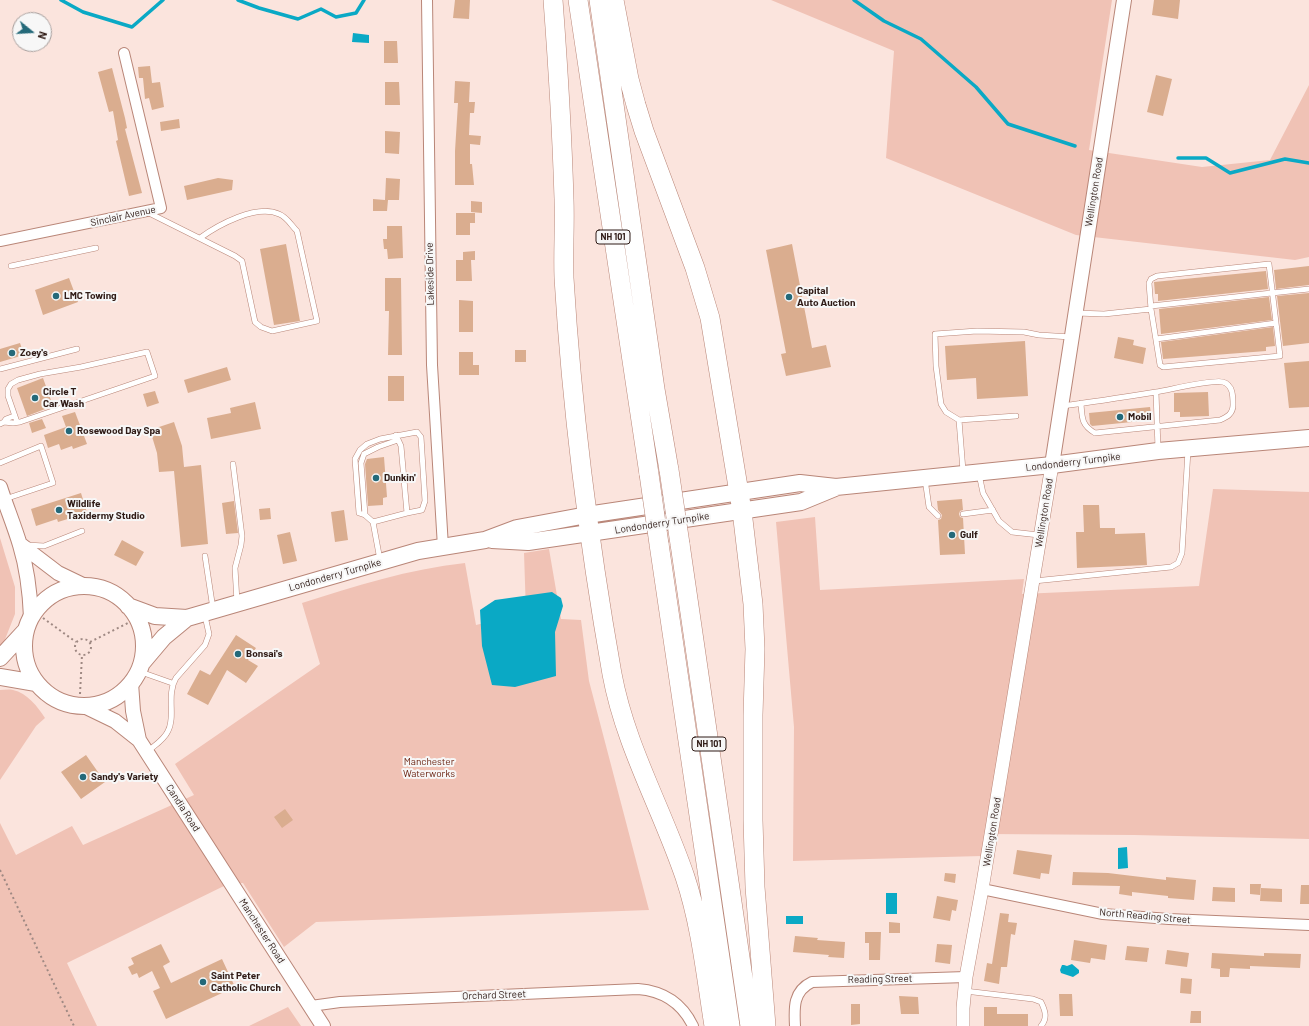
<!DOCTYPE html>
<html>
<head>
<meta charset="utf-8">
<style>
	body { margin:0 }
	#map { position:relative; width:1309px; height:1026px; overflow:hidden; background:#fbe4dd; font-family:Barlow,sans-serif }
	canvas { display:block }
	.north { position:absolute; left:12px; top:12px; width:40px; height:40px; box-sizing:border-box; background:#f7f7f7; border:1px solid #a79f9d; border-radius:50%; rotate:108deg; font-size:11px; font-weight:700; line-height:16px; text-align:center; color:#2f1b16 }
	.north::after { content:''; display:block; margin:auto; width:14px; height:18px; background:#246979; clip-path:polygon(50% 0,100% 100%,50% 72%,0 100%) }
</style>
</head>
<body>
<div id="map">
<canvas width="1309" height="1026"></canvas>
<div class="north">N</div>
</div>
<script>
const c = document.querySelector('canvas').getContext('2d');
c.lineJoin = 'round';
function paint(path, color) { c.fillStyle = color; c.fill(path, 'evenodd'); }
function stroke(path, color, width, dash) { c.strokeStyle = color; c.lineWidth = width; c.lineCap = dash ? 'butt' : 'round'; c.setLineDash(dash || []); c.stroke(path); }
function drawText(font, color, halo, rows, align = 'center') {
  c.font = font + ' Barlow,sans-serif'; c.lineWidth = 4; c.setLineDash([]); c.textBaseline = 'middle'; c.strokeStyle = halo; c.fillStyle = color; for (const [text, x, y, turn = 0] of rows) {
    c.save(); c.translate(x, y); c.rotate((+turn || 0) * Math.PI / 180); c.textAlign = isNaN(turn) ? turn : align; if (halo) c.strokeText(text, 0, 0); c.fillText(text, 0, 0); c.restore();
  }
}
const green = new Path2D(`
	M771 0H1112L1089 150 1202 167 1270 160 1309 85V257L1295 260 1076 235 886 158 894 51Z
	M1213 489 1309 492V839L1134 835 986 834 982 856 793 861 794 727 776 522 815 517 820 590 1024 579 1022 594 1199 586Z
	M0 538 15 587V614L2 647 0 649Z
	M549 549 561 619 581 620 589 681 649 910 316 922 284 947 243 883 228 884 67 963 97 1026H0V823L16 855 72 826 83 845 194 795 175 764 320 664 302 603C355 586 409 569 465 563L476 625 526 613 524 553Z
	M0 690C4 690 9 689 13 690 27 693 38 707 45 718L36 726 0 780Z
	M288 1007 301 1026H249Z`);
const water = new Path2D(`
	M353 33 369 35V43L352 42Z
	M552 592 561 598 563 606 555 632 556 676 515 687 492 685 482 646 480 610 495 600Z
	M1127 847 1128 868 1118 869V848Z
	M897 893V914H886V893Z
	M786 916H803V924H786Z
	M1072 964 1079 970V973L1073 977 1061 973 1060 970 1062 965H1064L1067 966Z`);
const stream = new Path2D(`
	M61 0 83 12 132 27 163 0
	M238 0 259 8 298 19 321 9 336 17 356 13 364 0
	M854 0 884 21 921 39 976 87 1008 124 1075 146
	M1178 158H1206L1230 173 1285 159 1309 163`);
const building = new Path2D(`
	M455 0H470L469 19 453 18Z
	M1154 0H1180L1178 19 1152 15Z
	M384 41H397L398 63H384Z
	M150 66 152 83 160 82 164 107 152 110 149 98 145 99 143 78H139L138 67Z
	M112 68 125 118 127 128 125 129 142 193 129 196 116 141 118 140 113 111 109 112 98 72Z
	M1156 75 1172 79 1163 116 1147 112Z
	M455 81 470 82 469 102H475L474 113H470L469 135 481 136 480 145 470 144V164H472L474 185H455V151L458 103H454Z
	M385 82H399L400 105H385Z
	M179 119 180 128 161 131 160 122Z
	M385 131 400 132 399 154 385 153Z
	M218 178 233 180 232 190 187 200 184 186Z
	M386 178 400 179 399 200H388L387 211H373V199L385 200Z
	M471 201 482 202V213L471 212Z
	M456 213H475V223H470V235H456Z
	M387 226H402L403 258 388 259 387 249H384L383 239H387Z
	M286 244 300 321 274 325 260 249Z
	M792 244 812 348 826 345 831 367 786 376 781 354 786 353 766 250Z
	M475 251V260H471L472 281H456V260H463V252Z
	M1309 266V285L1276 289 1274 270Z
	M1266 271 1268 289 1158 301V294H1155L1154 282Z
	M69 278 78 302 43 315 35 290Z
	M385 278H401L402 355H388L389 311H385Z
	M1309 293V343L1283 346 1277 296Z
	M1269 297 1272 320 1161 334 1159 309Z
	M459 300 473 301V332H459Z
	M1273 327 1275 346 1266 347V351L1163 359 1161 342Z
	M1118 337 1134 340 1133 345 1146 348 1143 364 1114 358Z
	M1025 341 1028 396 977 399 976 378 947 380 945 346Z
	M20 343 24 355 0 362V349Z
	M515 350H526V362H515Z
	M459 352H473V365H479V375H459Z
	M1309 361V407L1289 408 1284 363Z
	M227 367 231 380 188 393 184 380Z
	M388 376H404V401H388Z
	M43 378 53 406 27 416 17 388Z
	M155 391 159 403 147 407 143 394Z
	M1208 392 1209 416 1180 417V412H1174V393Z
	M255 402 261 429 211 439 207 418 231 413 230 408Z
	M1150 407 1152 420 1092 426 1090 424 1089 413Z
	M75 412 87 444 73 449 72 446 61 450 59 444 48 448 44 435 66 427 62 416Z
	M42 419 46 428 32 433 29 423Z
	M174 422 182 446 184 467 201 465 208 544 181 547 174 471 159 472 157 453 150 430Z
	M384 457 387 497 383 498V505L368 506 365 464 367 459Z
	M81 493 87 513 58 522 57 519 36 526 31 509Z
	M962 499 963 510 960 511 959 514 960 517 963 518 965 554 940 555 938 520 941 519 942 515 938 510 937 501Z
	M234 501 238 533 226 534 222 503Z
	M1083 505H1099L1100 528H1115V534L1145 533 1147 565 1077 568 1076 532H1084Z
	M270 508 271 519 260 520 259 509Z
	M344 510 348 540 335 542 331 512Z
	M290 532 297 561 283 564 277 535Z
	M122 540 144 552 136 566 114 555Z
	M236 635 256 648 248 660 258 666 246 683 227 670 208 705 187 694 200 670 210 675Z
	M86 755 105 782 81 799 61 772Z
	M285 809 293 820 282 828 274 817Z
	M1017 850 1052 855 1049 874 1041 873 1040 879 1013 874Z
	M1073 872 1108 873 1166 880V877L1196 880 1194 900 1168 898V896L1132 892V896L1119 894 1120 886 1072 885Z
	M945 873 956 874 955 883 944 881Z
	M1250 884H1261L1260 895 1250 894Z
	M1301 885H1309V904H1300Z
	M1213 887 1235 888V902L1212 901Z
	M1261 888 1282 889V902L1260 901Z
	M937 896 958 900 956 911 952 910 950 921 933 918Z
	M1000 913 1009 914 1008 922 1017 923 1015 935 1011 934 1007 967H1001L999 984 984 981 987 963 992 964Z
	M889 922 900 923V933H889Z
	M865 932H881L880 960H869V943H865Z
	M795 936 818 938 817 940 845 942 844 958 828 957 829 955 793 952Z
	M1074 940 1107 945 1105 960 1091 958 1090 963 1071 960Z
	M161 944 170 962 163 966 171 983 222 959 235 987 166 1019 153 991 160 988 152 971 139 978 137 973 132 975 128 967 134 964 131 958Z
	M937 944 952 945 950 964 935 962Z
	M1127 946 1149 948 1147 962 1125 960Z
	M1167 950 1189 953 1187 967 1165 964Z
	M1212 953 1264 956V953L1301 954 1300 968 1250 966V969L1230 968 1229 977H1220V969L1211 968Z
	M1181 978 1192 979 1191 994 1180 993Z
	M1059 994H1072L1073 1016H1060Z
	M899 996 918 997 919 1014H901Z
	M851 1004H860V1024L851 1025Z
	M984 1007H997V1014H1028V1026H984Z
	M1191 1011H1201V1023H1190Z`);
const path = new Path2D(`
	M43 618 76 642
	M75 647a8 8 0 1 1 16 0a8 8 0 1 1-16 0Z
	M90 642 128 623
	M80 694 82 655
	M0 870 74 1026`);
const service = new Path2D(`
	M149 213 235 256 242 261 255 322 261 327 272 331 317 321 297 231C291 225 287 217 279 214 256 204 218 225 200 238
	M11 266 96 248
	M1151 306 1309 289
	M1076 313 1104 314 1151 309 1149 283 1151 279 1157 276 1269 264 1280 356 1163 367 1160 365 1151 309
	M1156 339 1276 323
	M0 369 77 349
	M1156 392 1158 449
	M1062 406C1093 402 1125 397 1156 392 1169 390 1213 379 1223 382 1233 385 1233 396 1233 405 1233 414 1227 417 1220 420L1095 433C1081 425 1082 417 1081 403
	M959 420 946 412 941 404 936 366 935 334 977 331 1024 332 1039 335 1071 337
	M4 422 13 423 20 422 155 376 147 352 81 367 40 374 18 380 11 384 8 389V396L17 422
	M0 424 4 422 6 419 14 416
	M0 463 41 446 53 483 5 499
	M233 464 242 536 241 545 235 568 237 602
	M963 471 959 420 1016 416
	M979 474 983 493 999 521 1012 532 1039 535
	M925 479 929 507 938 516
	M963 514 993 510
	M365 515 361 463 364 454 378 447 398 440
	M373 522 365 515 359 513 355 459 360 450 367 444 380 439 417 432 421 437 425 501 422 510 407 513
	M27 545 44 546 82 531
	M205 556 213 609
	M380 560 373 522 407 513 401 446 396 435
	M1034 581 1171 567 1178 563 1182 553 1188 450
	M138 671 172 683
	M148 751C155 745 164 740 168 731 176 716 166 695 176 678L205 645 209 634 205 616
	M965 991 1033 999 1041 1002C1045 1010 1048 1018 1041 1026`);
const minor = new Path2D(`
	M427 0 432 365 443 547
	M0 241 161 208 124 53
	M982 889 1103 914 1169 919 1309 925
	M311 1006 340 1002 638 989C663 991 682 1003 693 1026
	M795 1026C794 1008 793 991 812 982L966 977`);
const tertiary = new Path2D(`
	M963 1026V1008L966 977 982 889 1052 465`);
const secondary = new Path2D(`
	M1052 465 1124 0
	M0 487C6 506 14 525 20 545 27 568 30 593 31 617
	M20 544 58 573 85 586
	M131 683 133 711 139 740
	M84 706 115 721 139 740 323 1026`);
const primary = new Path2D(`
	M492 540 528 542 801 502 835 488
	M24 646a60 60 0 1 1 120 0a60 60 0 1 1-120 0Z
	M128 606 155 616 187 618 418 551 485 540 517 528 587 515 800 483 836 487 1052 465 1158 451 1309 438
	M0 658 25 631
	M142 663 164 637 187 618
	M0 677 36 683`);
const motorway = new Path2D(`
	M553 0C558 66 562 133 564 199 565 226 563 252 564 278 572 411 589 544 612 674 625 745 662 809 685 877 701 925 706 976 714 1026
	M578 0 649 474
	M599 0 655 389 669 470
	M614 0 629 79 636 105 644 131 695 268 710 318 742 511 753 604 755 649 753 715V820L755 887 766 1026
	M659 544 730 1026
	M680 544 750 1026`);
const motorwayBridge = new Path2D(`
	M669 470 680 544
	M649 474 659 544`);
const markers = [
	[56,296,4,"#246979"],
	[789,297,4,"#246979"],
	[12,353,4,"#246979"],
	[35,398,4,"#246979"],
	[1120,417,4,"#246979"],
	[69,431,4,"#246979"],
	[376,478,4,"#246979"],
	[59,510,4,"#246979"],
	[952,535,4,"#246979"],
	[238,654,4,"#246979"],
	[83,777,4,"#246979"],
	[203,982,4,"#246979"]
];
const shields = [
	[613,237,34],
	[709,744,34]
];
const shieldNames = [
	["NH 101",613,237],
	["NH 101",709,744]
];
const streetNames = [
	["Wellington Road",1094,192,-81],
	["Sinclair Avenue",123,216,-12],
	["Lakeside Drive",430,274,-91],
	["Londonderry Turnpike",1073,462,-7],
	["Wellington Road",1044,513,-81],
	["Londonderry Turnpike",662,523,-9],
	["Londonderry Turnpike",335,575,-16],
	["Candia Road",183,808,57],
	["Wellington Road",992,832,-81],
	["North Reading Street",1145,916,5],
	["Manchester Road",262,931,57],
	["Reading Street",880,979,-1],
	["Orchard Street",494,995,-2]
];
const poiNames = [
	["Capital",797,291],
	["Auto Auction",797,303],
	["LMC Towing",64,296],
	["Zoey's",20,353],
	["Circle T",43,392],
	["Car Wash",43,404],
	["Mobil",1128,417],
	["Rosewood Day Spa",77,431],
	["Dunkin'",384,478],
	["Wildlife",67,504],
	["Taxidermy Studio",67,516],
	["Gulf",960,535],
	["Bonsai's",246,654],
	["Sandy's Variety",91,777],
	["Saint Peter",211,976],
	["Catholic Church",211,988]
];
const parkNames = [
	["Manchester",429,762],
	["Waterworks",429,774]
];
paint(green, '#f0c2b5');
paint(water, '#0aa9c5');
stroke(stream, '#0aa9c5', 3.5);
paint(building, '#daad8f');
stroke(service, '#b98678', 6);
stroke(minor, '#b98678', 12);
stroke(tertiary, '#b98678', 14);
stroke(secondary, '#b98678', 16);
stroke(primary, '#b98678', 18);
stroke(motorway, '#b98678', 20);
stroke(path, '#9f8983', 2, [2, 3]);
stroke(service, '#fff', 5);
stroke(minor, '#fff', 10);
stroke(tertiary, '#fff', 13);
stroke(secondary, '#fff', 14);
stroke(primary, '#fff', 16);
stroke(motorway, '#fff', 19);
stroke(motorwayBridge, '#b98678', 20, []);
stroke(motorwayBridge, '#fff', 19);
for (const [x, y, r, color] of markers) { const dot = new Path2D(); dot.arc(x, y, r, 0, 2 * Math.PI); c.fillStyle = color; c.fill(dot); stroke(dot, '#f7f7f7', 1.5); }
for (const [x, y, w] of shields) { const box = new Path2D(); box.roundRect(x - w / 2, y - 7, w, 14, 3); c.fillStyle = '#f7f7f7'; c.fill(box); stroke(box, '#2f1b16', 1); }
drawText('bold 9px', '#2f1b16', null, shieldNames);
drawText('10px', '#2f1b16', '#f7f7f7', streetNames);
drawText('bold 10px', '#2f1b16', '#f7f7f7', poiNames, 'left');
drawText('10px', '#6a2210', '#f7f7f7', parkNames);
</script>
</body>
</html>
